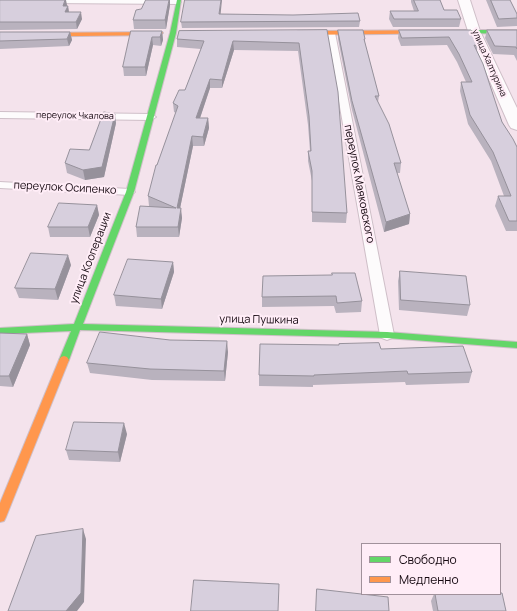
<!DOCTYPE html>
<html>
<head>
<meta charset="utf-8">
<style>
	body { margin:0 }
	#map { position:relative; width:517px; height:611px; overflow:hidden; background:#f4e3ec; font-family:Manrope,sans-serif }
	canvas { display:block }
	.legend { position:absolute; left:361px; top:543px; width:140px; height:52px; box-sizing:border-box; background:#ffedf7; border:1px solid #a1919b; margin:0; padding:5px 7px; list-style:none; font-size:12px; color:#150810 }
	.legend li { display:flex; align-items:center; gap:8px; height:20px }
	.legend b { width:20px; border:1px solid #a1919b }
</style>
</head>
<body>
<div id="map">
<canvas width="517" height="611"></canvas>
<ul class="legend">
<li><b style="height:5px;background:#63d668"></b>Свободно</li>
<li><b style="height:5px;background:#ff974d"></b>Медленно</li>
</ul>
</div>
<script>
const c = document.querySelector('canvas').getContext('2d');
c.lineJoin = 'round';
function stroke(path, color, width, dash) { c.strokeStyle = color; c.lineWidth = width; c.lineCap = dash ? 'butt' : 'round'; c.setLineDash(dash || []); c.stroke(path); }
function paint(path, color) { c.fillStyle = color; c.fill(path, 'evenodd'); }
function drawText(font, color, halo, rows, align = 'center') {
  c.font = font + ' Manrope,sans-serif'; c.lineWidth = 4; c.setLineDash([]); c.textBaseline = 'middle'; c.strokeStyle = halo; c.fillStyle = color; for (const [text, x, y, turn = 0] of rows) {
    c.save(); c.translate(x, y); c.rotate((+turn || 0) * Math.PI / 180); c.textAlign = isNaN(turn) ? turn : align; if (halo) c.strokeText(text, 0, 0); c.fillText(text, 0, 0); c.restore();
  }
}
const lane = new Path2D(`
	M47 0H178L181 2 178 4 50 3 48 2Z
	M328 31H334L335 33 394 335 392 338 387 340 382 338 380 335 327 33Z
	M0 112 151 114 156 117 151 120 0 118Z
	M0 182 130 189 135 192 130 195 0 188Z`);
const street = new Path2D(`
	M458 0H470L480 31 517 108V130L511 128 509 125 468 31Z`);
const fast = new Path2D(`
	M177 0H181L176 33 134 192 83 324 387 332 517 342V348L387 338 80 330 69 360 67 363H61L59 360 71 331 0 334V328L74 324 126 192 170 33Z
	M465 30H517V34L463 33 462 32Z`);
const slow = new Path2D(`
	M465 30 468 32 467 33 298 35 295 33 298 31Z
	M162 32 163 33 160 35 0 37V33Z
	M64 356 67 357 69 360 6 517 4 521 0 522V503L59 360 61 357Z`);
const wall = new Path2D(`
	M0 0 67 5V6H68L69 12 82 19 77 29 0 30Z
	M411 0H440L444 10 461 19 459 27H393L389 19 390 11H414L411 2Z
	M486 0H510L517 14V26L497 27Z
	M170 5 166 29H134L133 20Z
	M220 14 360 21 359 27 182 28 181 22Z
	M327 30 347 213 346 223 312 222V181L308 161V151H310L308 125 298 51 234 50 222 88H210L200 118H208L209 128 204 146H193L180 208 182 218 179 237H137L136 227 151 207 149 206 148 196 157 165 176 113 174 112 173 103 185 90 201 49 177 47V39Z
	M338 30 365 39V43L379 96 378 102 401 163 400 173H397L410 214 409 224 384 232 352 110 338 39Z
	M399 30H471L478 46 477 51 502 122 517 147V231H506L495 206 498 196H504L491 161 468 124 460 91 461 82H466L457 62 447 45 401 46 398 38Z
	M487 30H517V61L514 55 493 54 485 38Z
	M131 31H162L163 40 161 46 153 45 146 76H124L123 67Z
	M0 32H70L72 40 69 46 0 49Z
	M116 123 104 177 85 180 67 173 65 163 89 150Z
	M97 205 99 215 90 237H50L48 227Z
	M173 262 174 272 162 309 116 306 114 295Z
	M71 265 58 300 19 298 15 288Z
	M400 271 470 305 467 316 399 310 398 281Z
	M332 273 362 301 361 312 336 313 334 306 262 307V297L332 275Z
	M0 333 27 334 30 345 13 387 0 386Z
	M381 349 472 372 469 383 406 385 405 382 313 385V387L259 386V375Z
	M228 352 225 381 152 380 90 373 87 363Z
	M127 434 120 462 69 460 66 450Z
	M317 589 389 611H316Z
	M434 594H500L506 611H433L431 601Z`);
const shadedWall = new Path2D(`
	M65 0H66L67 5 65 11 68 6 69 13 66 19 63 6Z
	M169 0H170V5L166 29 165 20Z
	M221 0H222L220 20 219 14Z
	M81 12 82 19 77 29 76 22Z
	M162 31 163 40 161 46 160 37Z
	M70 32 72 40 69 46 67 39Z
	M152 37 153 45 146 76 145 67Z
	M233 41 234 50 222 88V80Z
	M210 79V88L197 127 196 118Z
	M115 114 116 123 104 177 85 180 83 170Z
	M208 118 209 128 204 146 203 137Z
	M192 136 193 146 178 218 177 208Z
	M97 205 99 215 90 237 88 227Z
	M181 208 182 218 179 237 178 227Z
	M410 214 409 224 384 232 386 222Z
	M68 255 71 265 58 300 55 289Z
	M173 262 174 272 162 309 161 299Z
	M27 334 30 345 13 387 9 376Z
	M227 341 228 352 225 381 224 371Z
	M124 423 127 434 120 462 118 452Z
	M83 529 86 539 84 602 77 611H66Z`);
const building = new Path2D(`
	M0 0H65L63 6H68L65 12H81L76 22H0Z
	M146 0H169L165 20H133L136 10 141 9Z
	M185 0H221L219 14 293 15 358 13 360 21 181 22Z
	M414 0H440L444 10H457L461 19H394L390 11H418Z
	M491 0H510L517 14V18L499 19Z
	M327 30 338 92 347 213 312 212V171L308 151H311L309 116 299 43 233 41 222 80 210 79 196 118H208L203 137 192 136 177 208H181L178 227H136L140 206 176 208 148 196 156 165H157L178 106 173 103 179 90H185L204 41 177 39 179 31Z
	M338 30H363L365 39H364L379 96H375L389 124 401 163H394L410 214 386 222 352 101Z
	M399 30H471L478 46 474 45 483 64 502 122 513 139 517 147V221H509L498 196H511L493 152 470 115 461 82H472L459 54 449 37 402 38Z
	M487 30H517V49L516 47 495 46Z
	M131 31H162L160 37H152L145 67H123Z
	M0 32H70L67 39 0 41Z
	M104 112 115 114 102 167 83 170 65 163 70 149 89 150Z
	M59 203 97 205 88 227H48Z
	M31 253 68 255 55 289 15 288Z
	M128 259 173 262 161 299 114 295Z
	M400 271 466 276 470 305 401 300Z
	M332 273H355L362 301 337 303 336 296 262 297 263 276 332 275Z
	M100 332 170 340 227 341 224 371 150 369 87 363Z
	M0 333 27 334 9 376H0Z
	M379 343 381 349 463 346 472 372 408 374 407 371 314 375V376L259 375 260 344 339 345V344Z
	M74 422 124 423 118 452 66 450Z
	M83 529 81 593 66 611H8L36 536Z
	M194 580 279 584 278 611H191Z
	M317 589 388 597 389 611H316Z
	M500 593H502L506 611H438L435 594H500Z`);
const farStreetnames = [
	["улица Халтурина",489,63,66],
	["переулок Чкалова",75,116,1]
];
const streetNames = [
	["переулок Маяковского",359,184,79],
	["переулок Осипенко",65,188,3],
	["улица Кооперации",91,258,-69],
	["улица Пушкина",259,320,1]
];
stroke(lane, '#cfbfc8', 2);
stroke(street, '#cfbfc8', 2);
stroke(fast, '#cfbfc8', 2);
stroke(slow, '#cfbfc8', 2);
paint(lane, '#fdfbfc');
paint(street, '#fdfbfc');
paint(fast, '#63d668');
paint(slow, '#ff974d');
paint(wall, '#b9b2be');
paint(shadedWall, '#96919b');
paint(building, '#d7cfdd');
stroke(building, '#96919b', 1);
drawText('9px', '#150810', '#ffedf7', farStreetnames);
drawText('11px', '#150810', '#ffedf7', streetNames);
</script>
</body>
</html>
